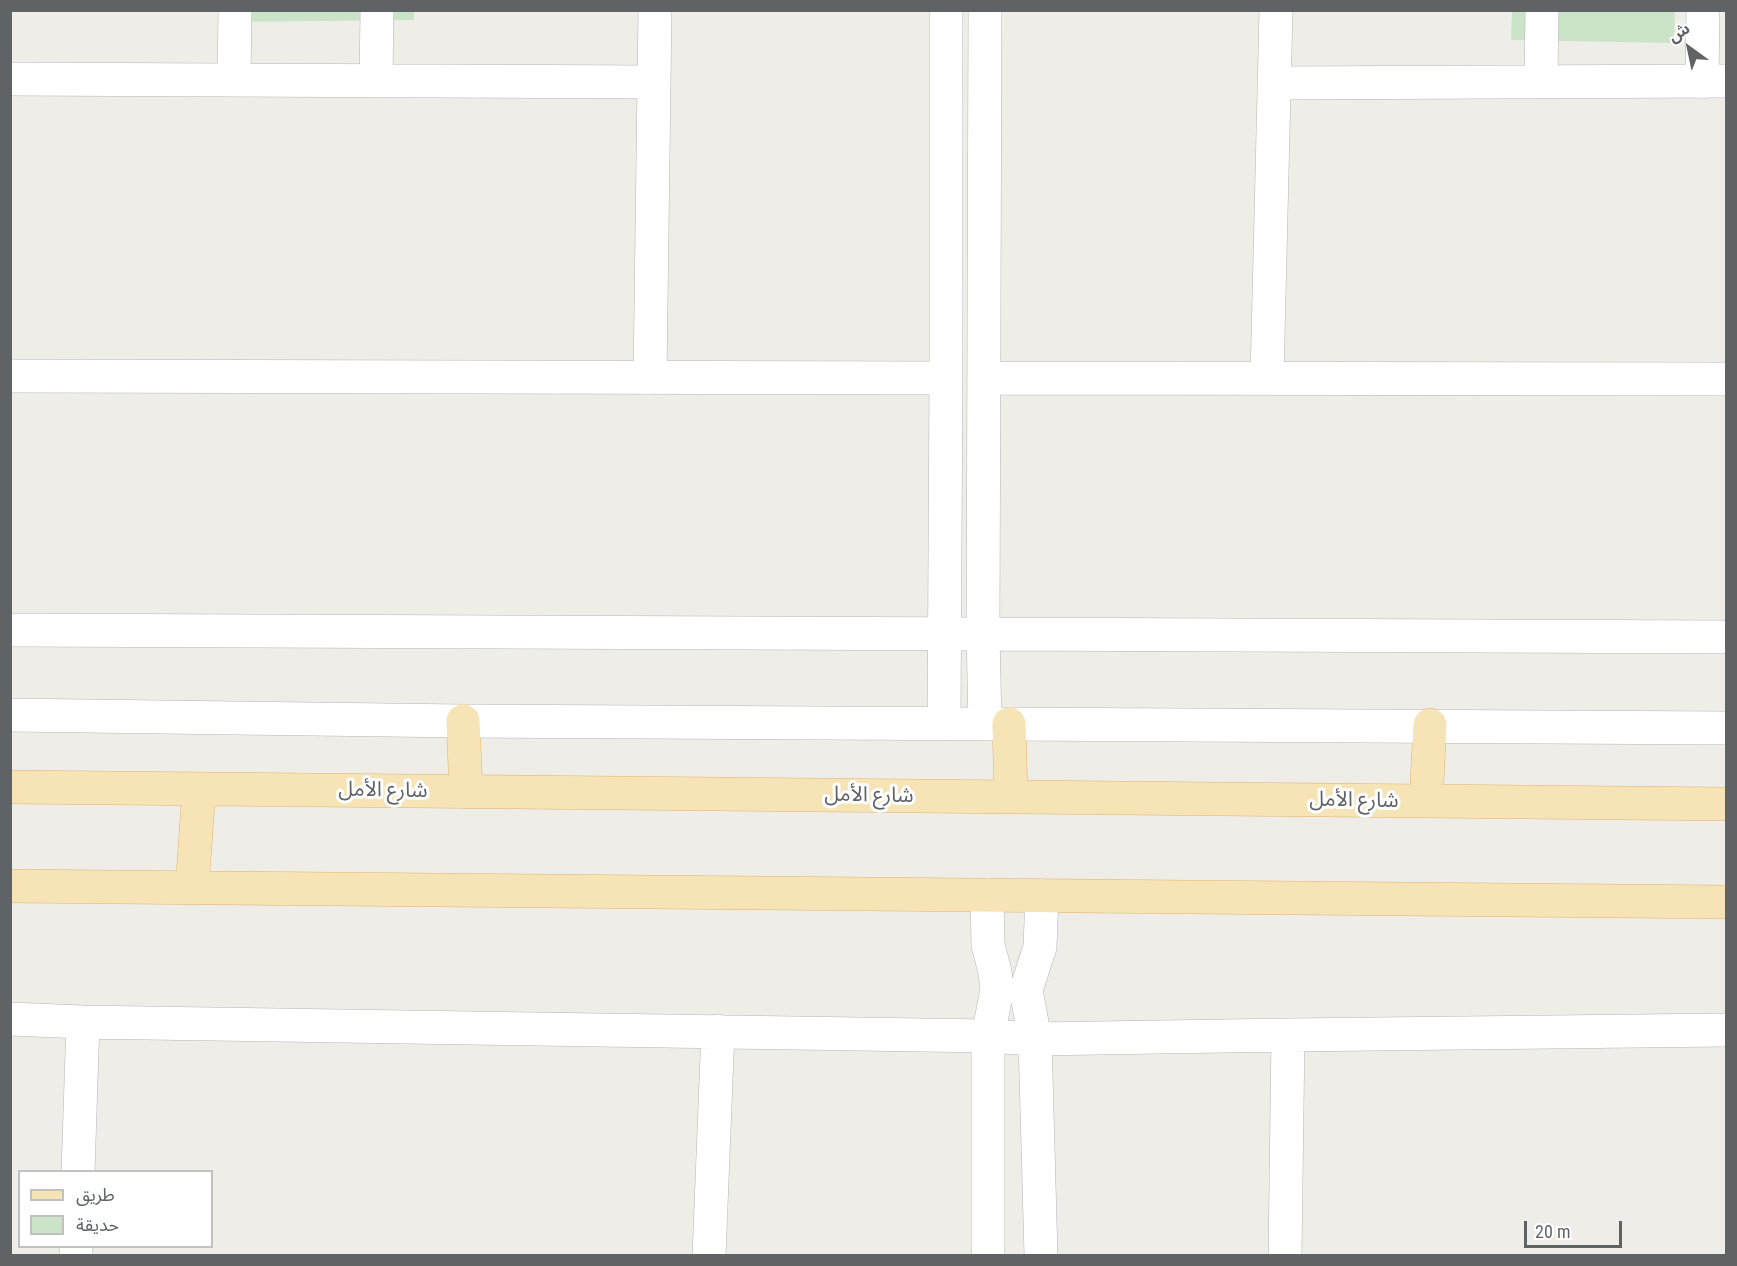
<!DOCTYPE html>
<html>
<head>
<meta charset="utf-8">
<style>
	body { margin:0 }
	#map { position:relative; width:1737px; height:1266px; overflow:hidden; background:#efede8; font-family:"Roboto Condensed","Noto Sans Arabic",sans-serif }
	canvas { display:block }
	.frame { position:absolute; inset:0; border:12px solid #5f6366; pointer-events:none }
	.legend { position:absolute; left:18px; top:1170px; width:195px; height:78px; box-sizing:border-box; background:#fff; border:2px solid #bfc1c2; margin:0; padding:8px 10px; list-style:none; font-size:18px; color:#5f6366 }
	.legend li { display:flex; align-items:center; gap:12px; height:30px }
	.legend b { width:30px; border:2px solid #bfc1c2 }
	.north { position:absolute; left:1659px; top:18px; width:60px; height:60px; -webkit-text-stroke:4px #fff; paint-order:stroke; rotate:327deg; font-size:16px; font-weight:700; line-height:24px; text-align:center; color:#5f6366 }
	.north::after { content:''; display:block; margin:auto; width:21px; height:27px; background:#5f6366; clip-path:polygon(50% 0,100% 100%,50% 72%,0 100%) }
	.scale { position:absolute; left:1524px; top:1221px; width:98px; height:27px; box-sizing:border-box; border:3px solid #5f6366; border-top:0; padding-left:8px; font-size:18px; line-height:21px; white-space:nowrap; color:#5f6366; -webkit-text-stroke:4px #fff; paint-order:stroke }
</style>
</head>
<body>
<div id="map">
<canvas width="1737" height="1266"></canvas>
<div class="frame"></div>
<ul class="legend">
<li><b style="height:8px;background:#f6e4b6"></b>طريق</li>
<li><b style="height:16px;background:#cbe4c7"></b>حديقة</li>
</ul>
<div class="north">ش</div>
<div class="scale">20 m</div>
</div>
<script>
const c = document.querySelector('canvas').getContext('2d');
c.lineJoin = 'round';
function paint(path, color) { c.fillStyle = color; c.fill(path, 'evenodd'); }
function stroke(path, color, width, dash) { c.strokeStyle = color; c.lineWidth = width; c.lineCap = dash ? 'butt' : 'round'; c.setLineDash(dash || []); c.stroke(path); }
function drawText(font, color, halo, rows, align = 'center') {
  c.font = font + ' "Roboto Condensed","Noto Sans Arabic",sans-serif'; c.lineWidth = 6; c.setLineDash([]); c.textBaseline = 'middle'; c.strokeStyle = halo; c.fillStyle = color; for (const [text, x, y, turn = 0] of rows) {
    c.save(); c.translate(x, y); c.rotate((+turn || 0) * Math.PI / 180); c.textAlign = isNaN(turn) ? turn : align; if (halo) c.strokeText(text, 0, 0); c.fillText(text, 0, 0); c.restore();
  }
}
const green = new Path2D(`
	M414 10V20L218 22V11Z
	M1512 11H1675L1674 43 1511 40Z`);
const minor = new Path2D(`
	M10 79 654 82
	M234 80 235 10
	M376 81 377 10
	M1541 82 1542 10
	M1702 82 1703 10
	M1275 83 1726 81
	M10 376 946 378
	M650 378 655 10
	M984 378 1726 379
	M1267 378 1276 10
	M10 630 1726 637
	M10 715 463 721 1726 728
	M944 723 946 378V10
	M985 724 983 634 985 10
	M987 895 988 945 995 972 997 990 988 1036V1256
	M10 1019 83 1022 988 1036 1035 1039 1288 1035 1726 1030
	M78 1172 83 1022
	M76 1256V1246
	M709 1256 718 1031
	M1041 1256 1035 1039 1026 990 1040 947 1042 896
	M1285 1256 1288 1035`);
const major = new Path2D(`
	M463 721 466 792
	M1009 724 1011 797
	M10 787 1726 804
	M1426 801 1430 725
	M10 886 1726 902
	M192 888 199 789`);
const streetNames = [
	["شارع الأمل",383,791,1],
	["شارع الأمل",869,796,1],
	["شارع الأمل",1354,801,1]
];
paint(green, '#cbe4c7');
stroke(minor, '#b3b5b8', 34);
stroke(major, '#e2b46e', 34);
stroke(minor, '#fff', 33);
stroke(major, '#f6e4b6', 33);
drawText('21px', '#5f6366', '#fff', streetNames);
</script>
</body>
</html>
